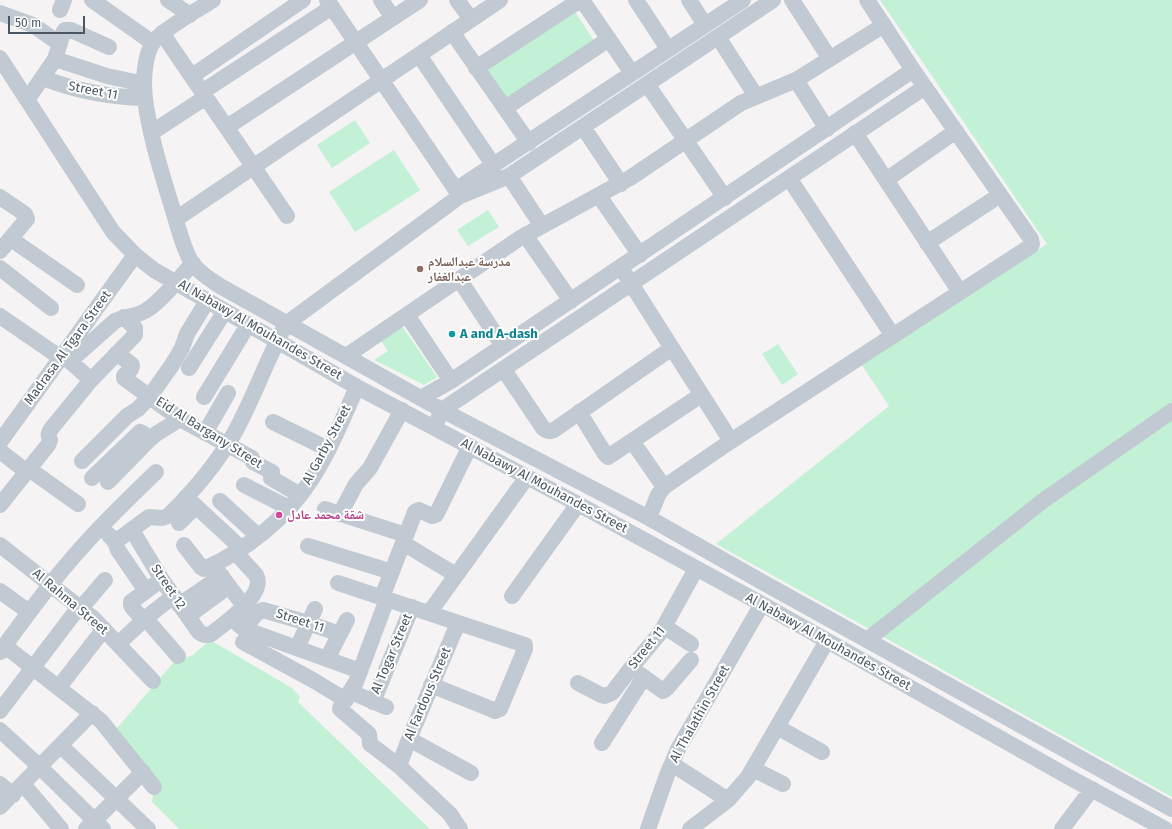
<!DOCTYPE html>
<html>
<head>
<meta charset="utf-8">
<style>
	body { margin:0 }
	#map { position:relative; width:1172px; height:829px; overflow:hidden; background:#f5f3f3; font-family:"Fira Sans",sans-serif }
	canvas { display:block }
	.scale { position:absolute; left:8px; top:16px; width:77px; height:18px; box-sizing:border-box; border:2px solid #4a5661; border-top:0; padding-left:5px; font-size:12px; line-height:14px; white-space:nowrap; color:#4a5661; -webkit-text-stroke:3px #fff; paint-order:stroke }
</style>
</head>
<body>
<div id="map">
<canvas width="1172" height="829"></canvas>
<div class="scale">50 m</div>
</div>
<script>
const c = document.querySelector('canvas').getContext('2d');
c.lineJoin = 'round';
function paint(path, color) { c.fillStyle = color; c.fill(path, 'evenodd'); }
function stroke(path, color, width, dash) { c.strokeStyle = color; c.lineWidth = width; c.lineCap = dash ? 'butt' : 'round'; c.setLineDash(dash || []); c.stroke(path); }
function drawText(font, color, halo, rows, align = 'center') {
  c.font = font + ' "Fira Sans","Noto Naskh Arabic",sans-serif'; c.lineWidth = 4; c.setLineDash([]); c.textBaseline = 'middle'; c.strokeStyle = halo; c.fillStyle = color; for (const [text, x, y, turn = 0] of rows) {
    c.save(); c.translate(x, y); c.rotate((+turn || 0) * Math.PI / 180); c.textAlign = isNaN(turn) ? turn : align; if (halo) c.strokeText(text, 0, 0); c.fillText(text, 0, 0); c.restore();
  }
}
const green = new Path2D(`
	M880 0H1172V797L716 544 889 406 862 365 1047 244Z
	M573 9 595 42 504 104 482 71Z
	M355 120 370 143 332 168 317 145Z
	M394 150 420 190 355 232 329 192Z
	M488 210 499 227 468 246 457 230Z
	M402 326 437 377 424 385 374 360 388 351 381 341Z
	M778 344 798 374 782 385 762 354Z
	M210 640 292 688 300 697 298 702 430 829H179L152 802 153 794 133 750 117 728 174 662 193 655Z`);
const minor = new Path2D(`
	M92 0 153 43
	M168 0 190 15
	M213 0C199 9 161 31 153 42 144 57 143 82 145 99 150 138 163 177 174 214 179 230 183 248 192 263 199 273 211 280 220 286L442 410 649 518 764 583 1172 809
	M327 0 456 190
	M381 0 393 18
	M457 0 471 19
	M582 0 632 73
	M636 0 668 49
	M689 0 705 25
	M792 0 830 59
	M60 10 64 0
	M0 13 33 25 60 44
	M452 32 529 143
	M162 33 287 216
	M718 37 756 96
	M419 55 494 166
	M0 58 113 232 135 255 154 270 357 387 578 504 762 604 1067 776 1165 829
	M55 59 107 76 144 84
	M476 68 580 0
	M192 76 303 0
	M43 78C76 91 109 97 145 98
	M796 80 827 129
	M647 84 725 198
	M202 92 332 7
	M27 100 55 59 63 33 65 30H71L109 47
	M505 108 609 39
	M227 127 420 0
	M583 127 621 184
	M151 133 206 97
	M855 133 960 292
	M509 176 542 226
	M789 178 893 336
	M886 180 956 131
	M457 189 743 0
	M599 196 640 255
	M0 197 25 214 27 219 0 251
	M176 219 500 0
	M525 235 571 301
	M11 239 77 285
	M927 243 1000 195
	M0 268 51 308
	M625 274 731 441
	M459 279 503 346
	M407 315 451 381
	M0 316 61 358
	M117 353 132 365 131 369 124 376V378L180 419 252 458 253 462 272 472 271 478 300 495
	M63 355 91 380
	M346 356 520 238 630 178 741 103 796 80 884 25
	M70 361 115 321C125 316 135 317 145 311 160 303 180 277 193 263
	M189 368 225 311
	M504 370 543 428C547 431 549 432 554 430L672 348
	M204 397 248 325
	M421 398 451 381 913 70
	M579 412 605 454 608 457 701 395
	M438 419 442 410 925 87
	M273 422 328 449
	M205 433 228 393
	M632 441 664 487
	M0 442 135 255
	M0 451 27 472
	M82 461 127 416 138 409 150 396 172 365 182 348 187 334 207 301
	M29 469 78 504
	M92 478 140 432 144 434 149 440
	M108 482 149 440 156 434 180 419
	M244 485 289 508
	M186 497 241 548
	M220 501 258 536
	M0 505 48 445 50 440C48 435 48 433 51 429L91 380 135 335V328L124 317
	M325 509 406 535
	M340 514 356 484 370 468 402 410
	M649 518 658 495 664 487 731 441 1031 246 1032 244 1031 239 913 70 867 0
	M179 523 196 506
	M132 530 162 580 199 632C203 635 206 636 211 634 223 625 267 594 256 575L235 552
	M109 535 115 542 118 550 146 591
	M115 542 149 517 162 518 168 516C194 491 217 463 235 432 254 397 267 359 286 324L460 196 509 176 773 0
	M403 543 456 575
	M0 545 93 618 153 681
	M184 545 201 567 204 569C245 551 287 518 311 480 330 451 343 418 357 387
	M308 546 392 572
	M213 565 244 606
	M338 583 525 645V649L500 709 495 711 491 709 431 685
	M0 591 29 612
	M512 596 578 504
	M382 597 415 512 419 510 432 516 436 515 470 446
	M387 599 356 682 341 706 340 709 369 734 370 744 399 766 450 814 460 829
	M179 605 222 576
	M81 608 105 580
	M429 613 527 477
	M188 616 229 586
	M233 617 238 624 244 629 360 671
	M146 619 178 656
	M144 621 132 607 131 605V602L154 585
	M665 627 691 644
	M244 629 257 613 263 610 308 623 340 634
	M867 640 1044 500 1172 411
	M243 642 311 679 346 700
	M118 644 148 616 174 596
	M5 646 101 721 154 787
	M297 648 315 609
	M0 652C22 622 44 591 69 562 96 530 126 501 156 472
	M327 659 347 620
	M631 668 663 691 667 688 691 660
	M578 683 601 695 605 696 612 693 631 668 661 632 696 569
	M59 687 104 629
	M351 692 386 707
	M373 702 412 607
	M0 711 79 607
	M777 727 822 752
	M0 730 40 767 103 829
	M409 739 471 773
	M602 743 644 677
	M61 746 148 829
	M672 764 728 800
	M399 766 409 739 458 623
	M753 769 783 784
	M0 784 13 795
	M23 784 61 829
	M0 807 92 713
	M86 829 143 772
	M648 829 667 775 678 749 762 604
	M690 829 728 800 748 777 827 641
	M1062 829 1092 789`);
const markers = [
	[420,269,4,"#8d6e63"],
	[452,334,4,"#0f9aa8"],
	[279,515,4,"#d1479c"]
];
const streetNames = [
	["Street 11",93,91,11],
	["Al Nabawy Al Mouhandes Street",260,330,30],
	["Madrasa Al Tgara Street",68,348,-54],
	["Eid Al Bargany Street",209,433,32],
	["Al Garby Street",327,445,-62],
	["Al Nabawy Al Mouhandes Street",544,486,28],
	["Street 12",168,587,56],
	["Al Rahma Street",70,602,40],
	["Street 11",300,621,18],
	["Al Nabawy Al Mouhandes Street",828,642,29],
	["Street 11",647,648,-51],
	["Al Togar Street",392,654,-67],
	["Al Fardous Street",428,694,-67],
	["Al Thalathin Street",700,714,-61]
];
const educationNames = [
	["مدرسة عبدالسلام",428,262],
	["عبدالغفار",428,277]
];
const cultureNames = [
	["A and A-dash",460,334]
];
const hotelNames = [
	["شقة محمد عادل",287,515]
];
paint(green, '#c3f1d5');
stroke(minor, '#c1cad2', 16);
for (const [x, y, r, color] of markers) { const dot = new Path2D(); dot.arc(x, y, r, 0, 2 * Math.PI); c.fillStyle = color; c.fill(dot); stroke(dot, '#fff', 1.5); }
drawText('13px', '#4a5661', '#fff', streetNames);
drawText('bold 13px', '#785e54', '#fff', educationNames, 'left');
drawText('bold 13px', '#0d838f', '#fff', cultureNames, 'left');
drawText('bold 13px', '#b23c85', '#fff', hotelNames, 'left');
</script>
</body>
</html>
